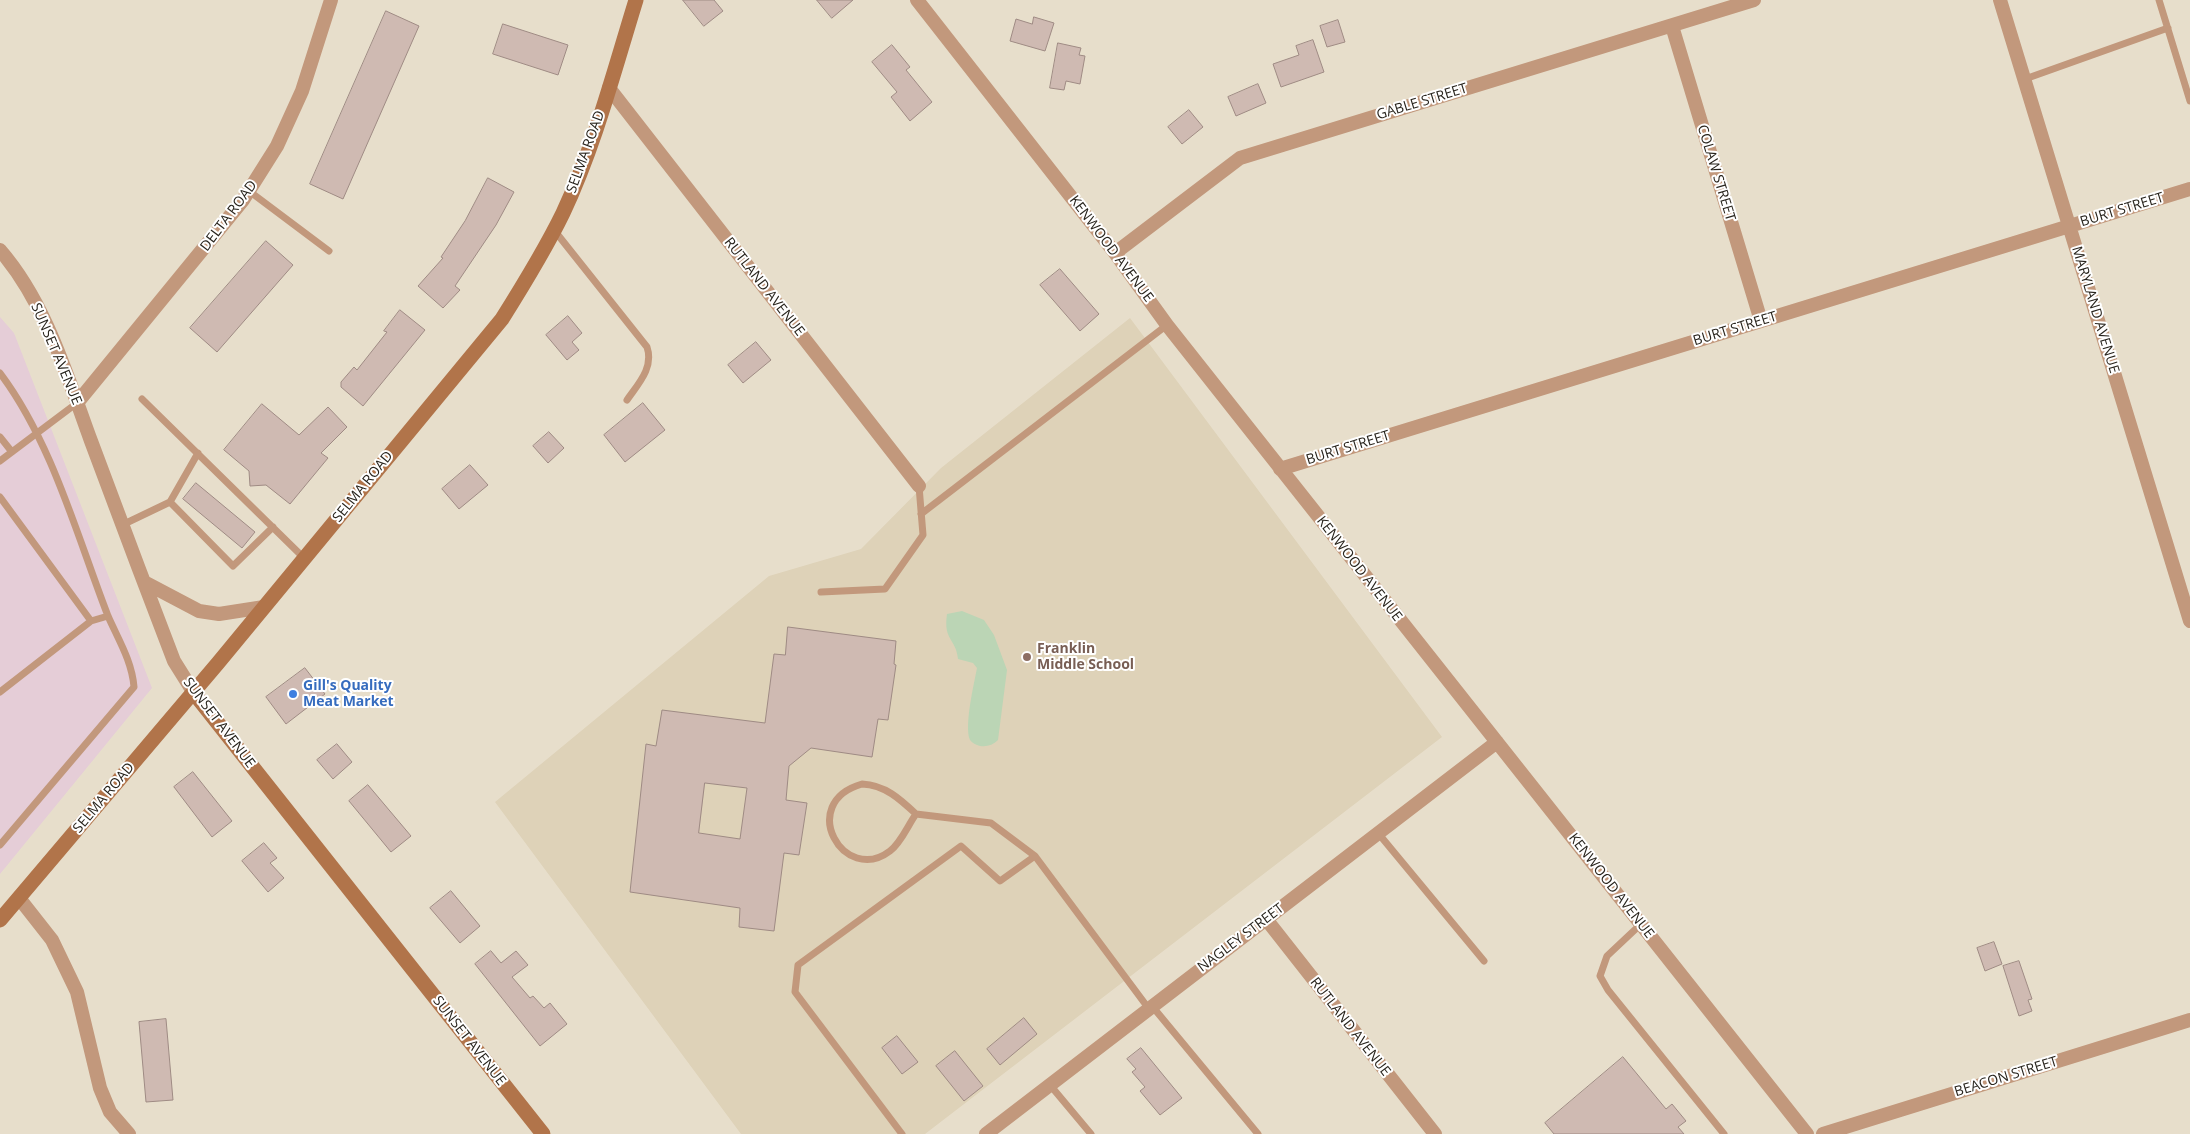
<!DOCTYPE html>
<html>
<head>
<meta charset="utf-8">
<style>
	body { margin:0 }
	canvas { display:block; background:#e7decb }
</style>
</head>
<body>
<canvas width="2190" height="1134"></canvas>
<script>
const c = document.querySelector('canvas').getContext('2d');
c.lineJoin = 'round';
function paint(path, color) { c.fillStyle = color; c.fill(path, 'evenodd'); }
function stroke(path, color, width, dash) { c.strokeStyle = color; c.lineWidth = width; c.lineCap = dash ? 'butt' : 'round'; c.setLineDash(dash || []); c.stroke(path); }
function drawText(font, color, halo, rows, align = 'center') {
  c.font = font + ' "Open Sans",sans-serif'; c.lineWidth = 4; c.setLineDash([]); c.textBaseline = 'middle'; c.strokeStyle = halo; c.fillStyle = color; for (const [text, x, y, turn = 0] of rows) {
    c.save(); c.translate(x, y); c.rotate((+turn || 0) * Math.PI / 180); c.textAlign = isNaN(turn) ? turn : align; if (halo) c.strokeText(text, 0, 0); c.fillText(text, 0, 0); c.restore();
  }
}
const commercial = new Path2D(`
	M0 317 14 333 152 688 0 874Z`);
const built = new Path2D(`
	M1130 318 1442 737 925 1134H741L495 802 769 576 861 549 941 468Z`);
const green = new Path2D(`
	M962 611 984 620 994 635 1007 670 998 740C993 745 987 747 980 746 976 745 972 743 970 740 964 726 974 684 977 668L973 663 958 659C956 638 943 641 947 614Z`);
const building = new Path2D(`
	M683 0H714L723 11 704 26Z
	M817 0H853L832 18Z
	M386 11 419 26 343 199 310 184Z
	M1034 17 1054 23 1045 51 1010 41 1016 19 1032 24Z
	M1338 20 1345 42 1327 47 1320 26Z
	M503 24 568 45 558 75 493 54Z
	M1313 40 1324 72 1281 87 1273 64 1299 55 1296 46Z
	M1058 43 1081 48 1079 55 1085 56 1080 84 1066 81 1064 90 1050 88Z
	M892 45 910 67 906 70 932 102 910 121 891 97 897 92 872 62Z
	M1258 84 1266 103 1236 116 1228 97Z
	M1189 110 1203 127 1182 144 1168 127Z
	M488 178 514 192 496 225 455 286 460 290 443 308 418 286 443 258 441 257 465 221Z
	M266 241 293 265 217 352 190 328Z
	M1060 269 1099 314 1080 331 1040 285Z
	M400 310 425 330 363 406 341 387V382L354 367 357 370 387 332 384 331Z
	M568 316 582 333 572 342 579 350 567 360 546 335Z
	M756 342 771 360 743 383 728 365Z
	M643 403 665 430 625 462 604 435Z
	M262 404 299 435 328 407 347 427 321 453 328 458 290 504 266 485 250 486 249 471 224 450Z
	M549 432 564 448 548 463 533 446Z
	M470 465 488 485 459 509 442 489Z
	M196 483 255 532 242 548 183 499Z
	M788 627 896 641 894 664 896 665 888 720 878 719 872 757 811 748 789 766 786 800 807 803 799 855 784 853 774 931 739 927 740 908 630 892 646 744 656 746 662 710 765 723 774 654 785 655ZM705 783 747 788 740 839 699 833Z
	M305 668 325 694 286 724 266 697Z
	M337 744 352 762 333 779 317 760Z
	M193 772 232 821 212 837 174 787Z
	M368 785 411 836 391 852 349 801Z
	M264 843 277 858 270 863 284 878 268 892 242 861Z
	M451 891 480 926 460 943 430 908Z
	M1994 942 2002 964 1985 971 1977 948Z
	M491 951 501 963 516 951 528 965 512 977 530 998 533 996 544 1008 550 1003 567 1024 540 1046 475 964Z
	M2019 961 2032 999 2028 1000 2032 1011 2019 1016 2003 966Z
	M1024 1018 1037 1034 1000 1065 987 1049Z
	M166 1019 173 1100 146 1102 139 1022Z
	M897 1036 918 1062 902 1074 882 1048Z
	M1141 1048 1182 1098 1160 1115 1140 1091 1145 1087 1132 1072 1136 1069 1127 1059Z
	M955 1051 983 1086 964 1101 936 1066Z
	M1623 1057 1666 1109 1672 1104 1686 1121 1678 1127 1684 1134H1554L1545 1123Z`);
const lane = new Path2D(`
	M2159 0 2190 101
	M2025 79 2168 28
	M249 191 329 251
	M554 230 647 347C654 368 638 384 627 400
	M0 373C52 442 77 536 108 616 118 639 132 661 134 687L0 845
	M142 399 304 558
	M0 437 12 452
	M0 461 77 403
	M0 497 91 621
	M170 502 198 453
	M921 514 1167 325
	M122 525 170 502 233 566 273 527
	M821 592 885 589 923 535 919 486
	M0 692 91 621 108 616
	M862 784C885 785 900 799 916 814 908 825 901 843 890 851 844 886 796 803 862 784Z
	M916 814 991 823 1035 856
	M1378 833 1484 961
	M1641 924 1607 956 1600 976 1608 990 1724 1134
	M1152 1006 1258 1134
	M1050 1085 1091 1134
	M902 1134 795 992 798 965 961 846 1000 881 1035 856 1149 1009`);
const street = new Path2D(`
	M917 0 1115 253 1167 325 1807 1134
	M2000 0 2190 621
	M1672 26 1761 321
	M609 88 919 486
	M0 250C46 303 67 376 91 441 118 514 146 588 174 661L194 693
	M1115 253 1240 158 1754 0
	M77 403 243 200 277 146 302 91 331 0
	M1280 469 2190 189
	M144 582 199 611 219 614 264 607
	M19 898 52 940 77 992 100 1088 110 1112 129 1134
	M1266 919 1435 1134
	M986 1134 1497 742
	M1823 1134 2190 1020`);
const secondary = new Path2D(`
	M194 693 543 1134
	M0 920 218 663 502 319C524 284 545 250 563 213 595 145 614 71 636 0`);
const markers = [
	[1027,657,5,"#8d6e63"],
	[293,694,5,"#3f7fe0"]
];
const streetNames = [
	["GABLE STREET",1422,102,-17],
	["SELMA ROAD",586,152,-70],
	["COLAW STREET",1716,173,73],
	["BURT STREET",2122,210,-17],
	["DELTA ROAD",229,216,-53],
	["KENWOOD AVENUE",1111,249,53],
	["RUTLAND AVENUE",764,287,52],
	["MARYLAND AVENUE",2095,310,73],
	["BURT STREET",1735,329,-17],
	["SUNSET AVENUE",56,354,67],
	["BURT STREET",1348,448,-17],
	["SELMA ROAD",363,487,-51],
	["KENWOOD AVENUE",1359,569,52],
	["SUNSET AVENUE",219,723,53],
	["SELMA ROAD",104,798,-50],
	["KENWOOD AVENUE",1611,886,52],
	["NAGLEY STREET",1241,938,-37],
	["RUTLAND AVENUE",1350,1027,52],
	["SUNSET AVENUE",469,1041,52],
	["BEACON STREET",2006,1077,-17]
];
const educationNames = [
	["Franklin",1037,649],
	["Middle School",1037,665]
];
const shopNames = [
	["Gill's Quality",303,686],
	["Meat Market",303,702]
];
paint(commercial, '#e5cdd7');
paint(built, '#ded2b8');
paint(green, '#bbd5b5');
paint(building, '#cfbab2');
stroke(building, '#9f8b84', 1);
stroke(lane, '#c2987c', 7);
stroke(street, '#c2987c', 14);
stroke(secondary, '#b1744a', 15);
for (const [x, y, r, color] of markers) { const dot = new Path2D(); dot.arc(x, y, r, 0, 2 * Math.PI); c.fillStyle = color; c.fill(dot); stroke(dot, '#fff', 2); }
drawText('14px', '#28241d', '#fff', streetNames);
drawText('bold 14px', '#785e54', '#fff', educationNames, 'left');
drawText('bold 14px', '#366cbe', '#fff', shopNames, 'left');
</script>
</body>
</html>
